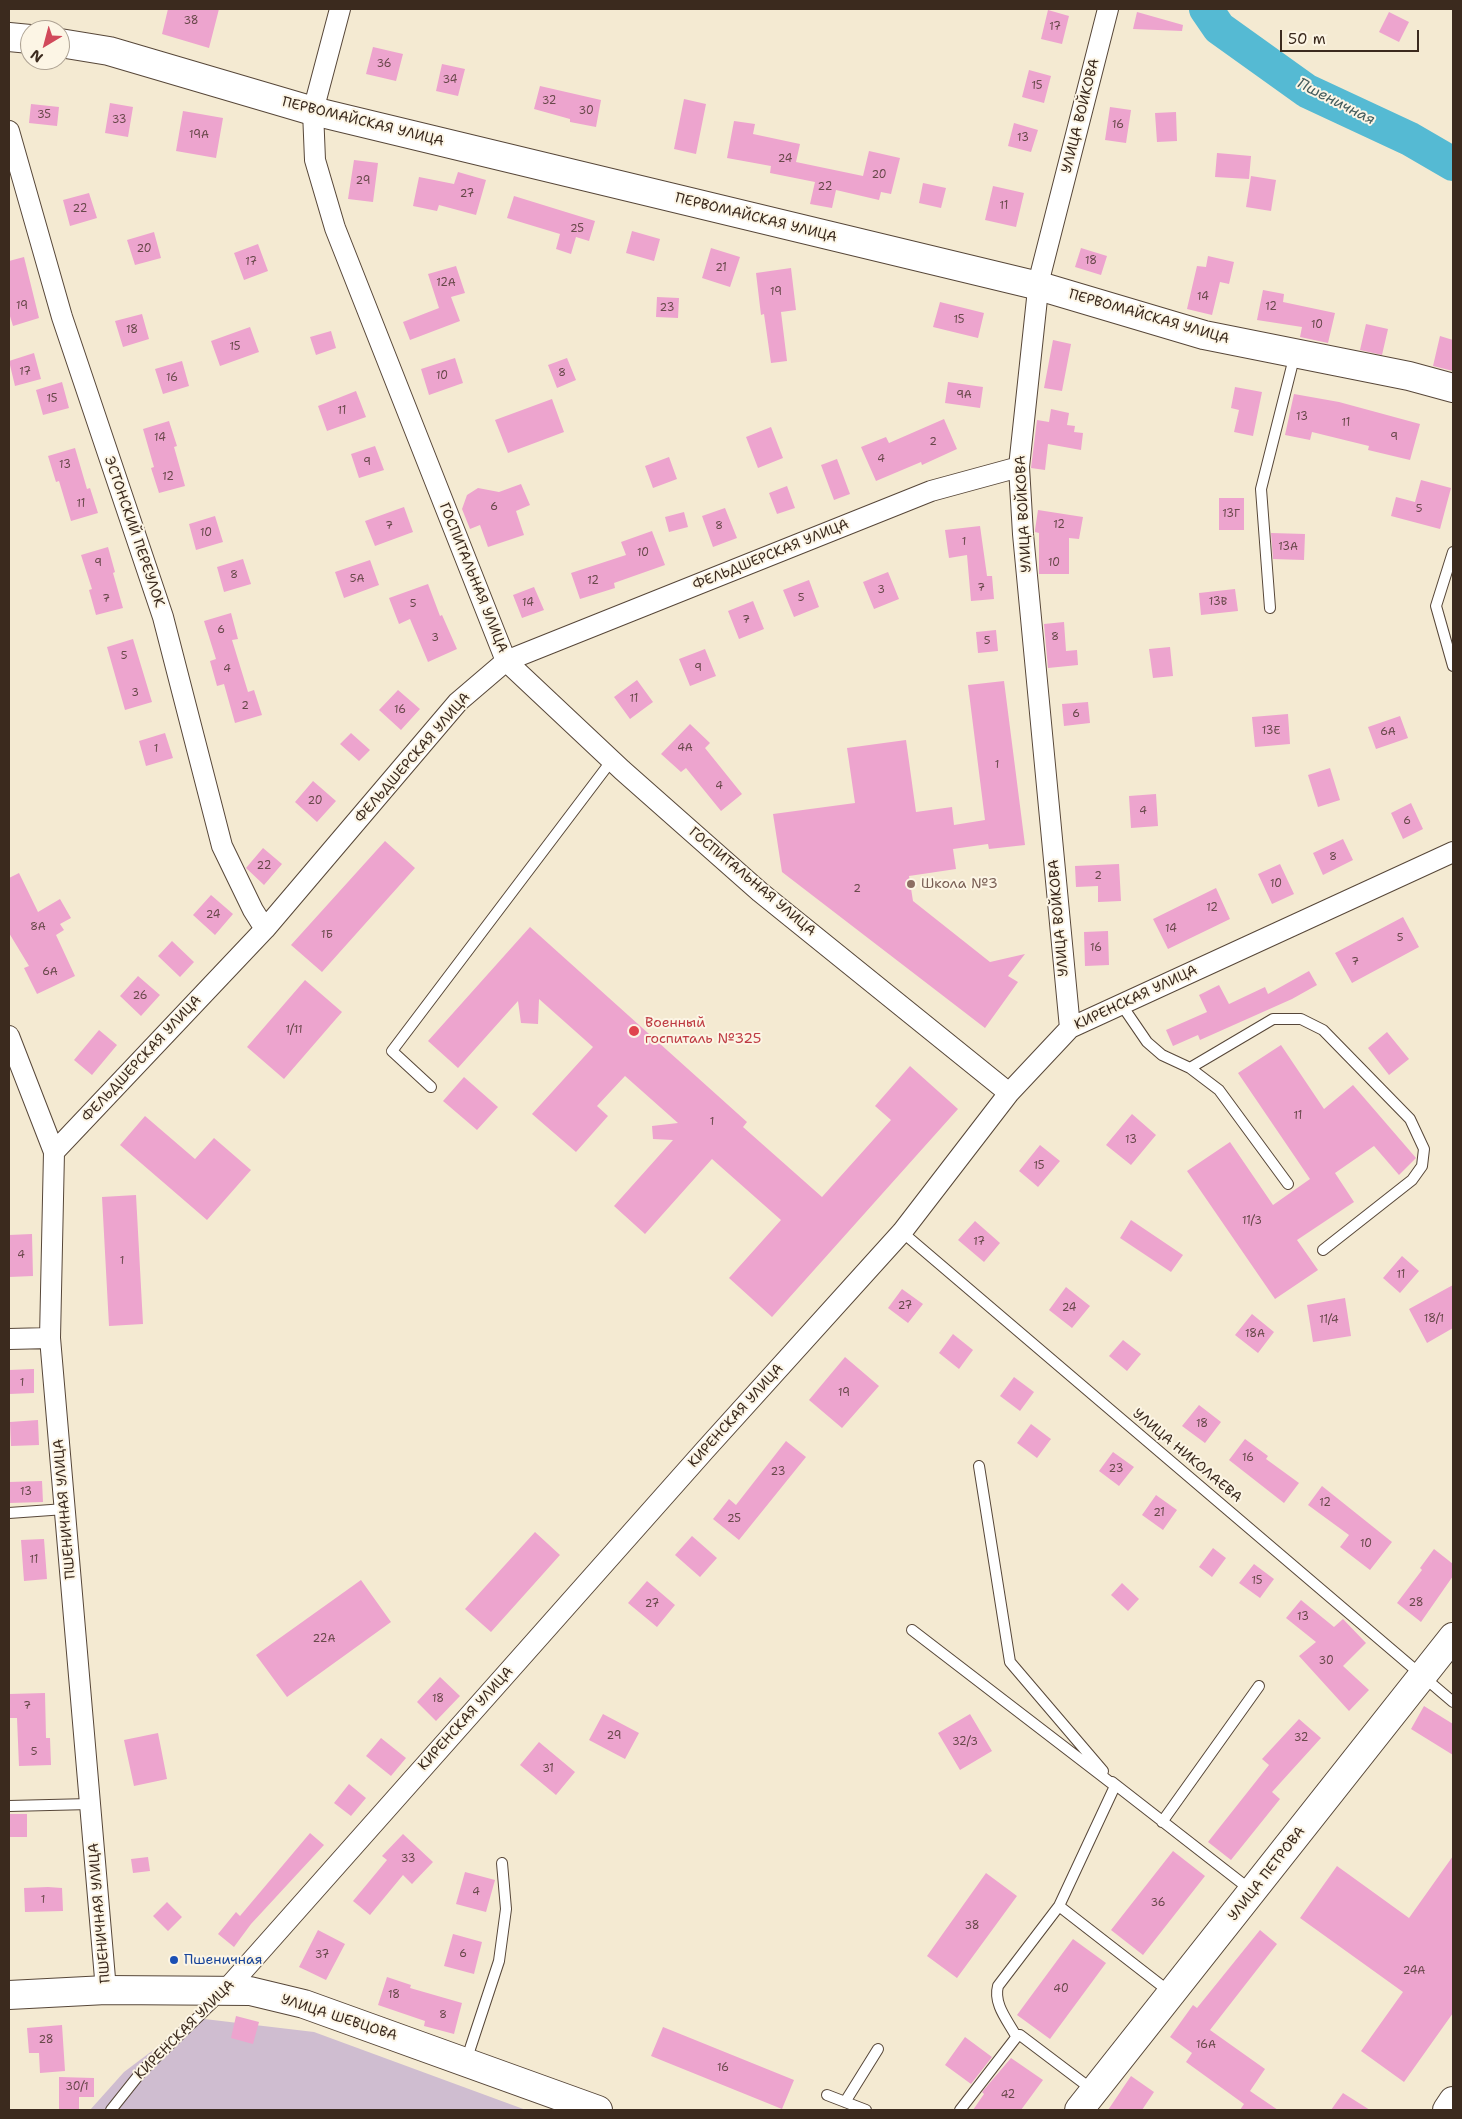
<!DOCTYPE html>
<html>
<head>
<meta charset="utf-8">
<style>
	body { margin:0 }
	#map { position:relative; width:1462px; height:2119px; overflow:hidden; background:#f4ead2; font-family:"Shantell Sans",sans-serif }
	canvas { display:block }
	.frame { position:absolute; inset:0; border:10px solid #3b2a1e; pointer-events:none }
	.north { position:absolute; left:20px; top:20px; width:50px; height:50px; box-sizing:border-box; background:#fcf5e5; border:1px solid #afa495; border-radius:50%; rotate:217deg; font-size:14px; font-weight:700; line-height:20px; text-align:center; color:#3b2a1e }
	.north::after { content:''; display:block; margin:auto; width:18px; height:22px; background:#d1495b; clip-path:polygon(50% 0,100% 100%,50% 72%,0 100%) }
	.scale { position:absolute; left:1280px; top:30px; width:139px; height:22px; box-sizing:border-box; border:2px solid #3b2a1e; border-top:0; padding-left:6px; font-size:15px; line-height:18px; white-space:nowrap; color:#3b2a1e; -webkit-text-stroke:4px #fcf5e5; paint-order:stroke }
</style>
</head>
<body>
<div id="map">
<canvas width="1462" height="2119"></canvas>
<div class="frame"></div>
<div class="north">N</div>
<div class="scale">50 m</div>
</div>
<script>
const c = document.querySelector('canvas').getContext('2d');
c.lineJoin = 'round';
function paint(path, color) { c.fillStyle = color; c.fill(path, 'evenodd'); }
function stroke(path, color, width, dash) { c.strokeStyle = color; c.lineWidth = width; c.lineCap = dash ? 'butt' : 'round'; c.setLineDash(dash || []); c.stroke(path); }
function drawText(font, color, halo, rows, align = 'center') {
  c.font = font + ' "Shantell Sans",sans-serif'; c.lineWidth = 4; c.setLineDash([]); c.textBaseline = 'middle'; c.strokeStyle = halo; c.fillStyle = color; for (const [text, x, y, turn = 0] of rows) {
    c.save(); c.translate(x, y); c.rotate((+turn || 0) * Math.PI / 180); c.textAlign = isNaN(turn) ? turn : align; if (halo) c.strokeText(text, 0, 0); c.fillText(text, 0, 0); c.restore();
  }
}
const industrial = new Path2D(`
	M196 2018 314 2032 526 2110H90L124 2072Z`);
const river = new Path2D(`
	M1206 9 1219 28 1307 91 1410 139 1453 164`);
const building = new Path2D(`
	M168 9H219L209 48 162 34Z
	M1048 10 1069 16 1062 44 1041 39Z
	M1137 12 1183 25 1182 31 1133 29Z
	M1389 12 1409 22 1399 42 1379 32Z
	M373 47 403 54 396 81 366 74Z
	M442 64 465 69 458 96 436 91Z
	M1029 70 1051 76 1044 103 1022 97Z
	M540 86 601 100 596 127 570 122V119L534 109Z
	M684 99 706 104 696 154 674 149Z
	M110 103 133 107 128 137 105 133Z
	M31 104 59 107 57 126 29 123Z
	M1110 107 1131 110 1126 143 1105 140Z
	M183 111 223 118 216 158 176 151Z
	M1176 112 1177 141 1157 142 1155 113Z
	M734 121 755 124 753 134 800 144 796 162 863 176 869 151 900 158 891 194 881 192 879 200 836 190 832 208 810 204 815 182 770 173 771 166 727 158Z
	M1014 123 1038 130 1031 152 1008 146Z
	M1217 153 1251 156 1249 179 1215 177Z
	M354 160 378 163 373 202 348 199Z
	M458 172 486 180 476 215 439 205 437 211 413 206 419 177 454 184Z
	M1251 176 1276 180 1271 211 1246 207Z
	M923 183 946 188 941 208 919 203Z
	M993 186 1024 193 1016 227 985 220Z
	M89 193 97 218 70 226 63 200Z
	M514 196 595 221 589 241 576 237 571 254 556 249 560 234 507 218Z
	M632 231 660 239 654 261 626 253Z
	M154 232 161 258 135 265 127 240Z
	M258 244 268 271 244 280 234 253Z
	M711 248 740 257 730 287 702 278Z
	M1081 248 1107 256 1101 275 1075 267Z
	M1208 256 1234 262 1229 284 1220 282 1212 315 1187 309 1197 266 1206 267Z
	M24 257 39 318 13 326 9 313V261Z
	M456 266 465 293 451 297 460 321 410 340 403 322 439 308 428 274Z
	M791 268 796 310 781 312 787 361 771 363 764 314 761 315 756 273Z
	M1263 290 1284 294 1283 302 1335 313 1328 343 1300 337 1302 327 1257 320Z
	M657 297 679 298 678 318 656 317Z
	M940 302 984 313 978 338 933 327Z
	M142 314 149 339 123 347 115 321Z
	M1366 324 1388 329 1382 355 1360 350Z
	M250 327 259 352 220 366 211 341Z
	M331 331 336 348 316 355 310 337Z
	M1440 336 1453 340V371L1433 366Z
	M1053 340 1071 344 1062 391 1044 388Z
	M34 353 41 379 15 386 9 361Z
	M455 358 463 383 429 395 421 369Z
	M567 358 576 380 557 388 548 365Z
	M182 361 189 386 163 394 155 369Z
	M62 382 69 408 43 415 36 390Z
	M948 382 983 387 980 408 945 403Z
	M1235 387 1262 392 1253 436 1234 432 1239 410 1231 408Z
	M356 391 366 417 327 431 318 406Z
	M1294 394 1339 402 1420 424 1410 460 1368 450 1369 446 1312 432 1310 440 1285 435Z
	M552 399 564 432 508 453 495 420Z
	M1051 409 1069 413 1067 425 1075 426 1074 432 1083 433 1081 450 1048 444 1045 470 1031 468 1037 420 1049 422Z
	M944 419 957 449 922 465 921 462 876 481 861 447 886 437 889 443Z
	M169 421 177 446 174 447 185 486 159 493 151 468 154 467 143 429Z
	M771 427 783 458 758 468 746 437Z
	M375 446 384 470 359 478 351 454Z
	M75 448 87 489 90 488 98 513 71 521 59 481 56 482 48 456Z
	M669 457 677 479 653 488 645 466Z
	M837 459 850 494 834 500 821 465Z
	M1421 480 1451 488 1440 529 1391 516 1396 497 1415 502Z
	M521 484 530 505 516 511 524 535 488 547 480 525 470 529 462 509 467 495 478 488 499 492Z
	M787 486 795 508 777 514 769 493Z
	M1219 498H1244V530H1219Z
	M404 507 413 532 375 546 365 521Z
	M725 508 737 538 713 547 702 516Z
	M1038 510 1083 517 1079 539 1069 538V574H1039V533L1035 532V530Z
	M684 512 688 527 669 532 665 517Z
	M215 516 223 542 196 550 189 524Z
	M980 526 987 576H992L994 599 971 601 967 555 949 558 945 530Z
	M652 531 665 565 614 583 615 588 580 599 571 573 626 555 621 542Z
	M1271 533 1305 534 1304 560 1273 559Z
	M108 547 115 572 113 573 123 608 96 615 89 590 92 589 81 555Z
	M243 559 251 584 224 592 217 567Z
	M370 560 379 585 344 598 335 572Z
	M888 572 899 599 874 609 863 582Z
	M809 580 819 607 794 617 783 590Z
	M428 584 440 616 442 615 457 649 428 662 410 619 399 624 389 598Z
	M534 587 544 610 522 618 513 595Z
	M1235 589 1238 611 1201 615 1199 593Z
	M753 601 764 629 739 639 728 611Z
	M231 613 238 639 232 640 248 692 254 690 262 715 235 723 224 684 217 686 210 661 216 659 204 621Z
	M1064 622 1066 651 1077 650 1078 665 1048 668 1044 624Z
	M996 630 998 651 978 653 976 632Z
	M133 639 152 702 125 710 107 647Z
	M1170 647 1173 676 1153 678 1149 649Z
	M705 649 716 676 690 686 679 659Z
	M637 680 653 702 630 719 614 697Z
	M1004 681 1025 845 989 849 988 844 953 849 956 869 909 876 913 901 990 962 1025 954 1008 976 1018 982 985 1028 782 872 773 814 855 803 847 748 906 740 916 812 952 807 954 825 985 820 968 685Z
	M398 690 420 709 401 730 379 710Z
	M1088 702 1090 723 1064 726 1062 704Z
	M1288 714 1290 744 1255 747 1252 717Z
	M1400 716 1408 738 1376 749 1368 727Z
	M690 724 710 743 705 748 742 794 721 811 686 768 681 772 661 754Z
	M165 733 173 758 146 766 139 741Z
	M351 733 370 750 359 761 340 744Z
	M1330 768 1340 800 1318 807 1308 775Z
	M313 781 336 801 317 822 295 802Z
	M1156 794 1158 826 1131 828 1129 796Z
	M1411 803 1423 829 1403 839 1391 813Z
	M1343 839 1353 860 1323 875 1313 853Z
	M385 841 415 868 322 972 291 945Z
	M263 848 282 864 264 885 246 868Z
	M1119 864 1121 901 1098 902V886L1076 887 1075 866Z
	M1280 864 1294 894 1272 904 1258 874Z
	M19 873 38 912 60 899 71 918 60 924 64 930 56 935 75 976 37 994 24 968 29 966 9 933V878Z
	M1216 888 1230 919 1168 949 1153 919Z
	M211 895 233 914 215 935 193 915Z
	M1403 917 1419 947 1352 983 1335 953Z
	M530 927 747 1122 743 1127 822 1197 891 1120 875 1106 910 1066 958 1109 772 1317 729 1278 781 1220 712 1159 645 1234 614 1206 673 1140 653 1139 652 1126 678 1123 625 1076 597 1106 608 1116 576 1152 532 1114 593 1047 539 999 538 1024 521 1023 518 1001 458 1068 428 1041Z
	M1108 931 1109 965 1085 966 1084 932Z
	M172 941 194 962 180 977 158 956Z
	M1309 971 1317 985 1292 999 1200 1040 1198 1035 1173 1046 1166 1030 1207 1012 1199 995 1219 985 1229 1004 1265 987 1268 994Z
	M138 976 160 995 141 1016 120 996Z
	M305 980 342 1012 284 1079 247 1047Z
	M99 1030 117 1045 92 1075 74 1060Z
	M1387 1032 1409 1059 1389 1075 1368 1048Z
	M1281 1045 1324 1109 1353 1085 1416 1158 1399 1175 1374 1146 1335 1173 1354 1202 1297 1240 1318 1270 1275 1299 1187 1171 1230 1142 1273 1205 1310 1179 1238 1073Z
	M464 1077 498 1107 477 1130 443 1101Z
	M1132 1114 1156 1135 1131 1165 1106 1145Z
	M145 1116 195 1159 214 1138 251 1170 207 1220 120 1145Z
	M1040 1145 1060 1161 1038 1187 1019 1171Z
	M136 1195 143 1324 109 1326 102 1197Z
	M1131 1220 1183 1255 1171 1272 1120 1238Z
	M975 1221 1000 1243 984 1262 958 1240Z
	M32 1234 33 1276 9 1277V1235Z
	M1402 1256 1419 1271 1400 1293 1383 1278Z
	M1453 1285V1328L1427 1343 1409 1309Z
	M1066 1287 1090 1306 1072 1328 1049 1310Z
	M902 1289 923 1304 908 1323 888 1308Z
	M1345 1298 1351 1336 1313 1342 1307 1305Z
	M1252 1314 1274 1332 1258 1353 1235 1335Z
	M953 1334 973 1350 959 1369 939 1353Z
	M1123 1340 1141 1354 1127 1371 1109 1356Z
	M845 1357 879 1386 842 1428 809 1400Z
	M34 1369V1393L9 1394V1370Z
	M1014 1377 1034 1392 1020 1411 1000 1396Z
	M1199 1405 1221 1422 1205 1443 1182 1426Z
	M38 1420 39 1445 11 1446 10 1422Z
	M1031 1424 1051 1439 1037 1458 1017 1443Z
	M1245 1439 1268 1456 1266 1459 1299 1483 1284 1503 1229 1460Z
	M786 1441 806 1457 739 1540 713 1519 729 1499 736 1505Z
	M1113 1452 1134 1467 1119 1486 1099 1471Z
	M42 1481 43 1502 9 1503V1482Z
	M1322 1486 1392 1542 1370 1570 1340 1547 1349 1535 1308 1505Z
	M1156 1495 1177 1510 1163 1530 1142 1515Z
	M535 1532 560 1555 491 1632 465 1609Z
	M692 1536 717 1558 700 1577 675 1555Z
	M44 1539 47 1579 24 1581 21 1540Z
	M1213 1548 1226 1558 1212 1577 1199 1567Z
	M1434 1549 1453 1564V1576L1421 1622 1397 1603 1422 1570 1420 1568Z
	M1254 1564 1274 1579 1260 1598 1239 1583Z
	M361 1580 391 1622 287 1697 256 1655Z
	M647 1581 675 1605 657 1627 628 1603Z
	M1122 1583 1139 1599 1128 1611 1111 1595Z
	M1301 1600 1334 1627 1343 1619 1366 1643 1343 1666 1369 1690 1349 1711 1299 1656 1316 1642 1286 1618Z
	M440 1677 460 1696 436 1721 417 1702Z
	M45 1693 46 1738H50L51 1765 19 1766 17 1718H10L9 1694Z
	M1424 1706 1453 1724V1755L1411 1729Z
	M603 1714 639 1733 625 1759 589 1740Z
	M970 1714 992 1751 960 1770 938 1733Z
	M1299 1719 1321 1738 1272 1792 1280 1799 1231 1860 1208 1842 1269 1765 1262 1759Z
	M158 1733 167 1779 134 1786 124 1740Z
	M381 1738 406 1758 391 1776 366 1756Z
	M539 1742 575 1772 556 1795 520 1765Z
	M349 1784 366 1798 351 1816 334 1803Z
	M9 1814H27V1837H9Z
	M310 1833 324 1845 251 1924 234 1947 218 1934 236 1912 240 1916Z
	M403 1834 433 1862 412 1884 403 1875 370 1915 353 1901 387 1860 382 1856Z
	M1173 1851 1205 1876 1143 1955 1111 1930Z
	M1453 1856V2013L1404 2082 1361 2051 1403 1992 1300 1918 1337 1866 1409 1918Z
	M148 1857 150 1871 133 1873 131 1859Z
	M465 1872 495 1880 486 1912 456 1904Z
	M986 1873 1017 1896 957 1978 927 1956Z
	M48 1887 62 1888 63 1911 25 1912 24 1888Z
	M167 1902 182 1917 168 1931 153 1916Z
	M318 1930 345 1944 326 1980 299 1967Z
	M1260 1930 1277 1944 1210 2030 1265 2069 1250 2091 1278 2110H1240L1244 2104 1186 2062 1192 2053 1170 2037 1193 2005 1197 2008Z
	M453 1934 482 1942 474 1974 444 1966Z
	M1073 1939 1106 1963 1050 2039 1017 2015Z
	M387 1977 411 1985 410 1988 462 2003 454 2034 424 2026 425 2021 378 2005Z
	M236 2016 259 2022 253 2044 231 2038Z
	M62 2025 65 2071 40 2073 39 2053H29L27 2028Z
	M663 2027 794 2080 782 2109 651 2056Z
	M965 2037 992 2057 971 2084 945 2065Z
	M1011 2058 1043 2080 1021 2110H973L984 2094 982 2092Z
	M1131 2076 1154 2092 1142 2110H1108Z
	M59 2077 94 2078V2097H79V2110H59Z
	M1343 2093 1370 2110H1331Z`);
const lane = new Path2D(`
	M1453 552 1436 606 1453 666
	M1270 608 1261 489 1295 354
	M1121 1004 1147 1042 1162 1055 1190 1068 1219 1090 1288 1184
	M1190 1068 1273 1019H1301L1323 1030 1410 1119 1424 1149 1422 1166 1412 1180 1323 1250
	M431 1087 392 1051 612 760
	M902 1232 1453 1702
	M979 1466 1010 1662 1103 1771
	M9 1513 65 1509
	M912 1630 1115 1786 1059 1906 998 1986C993 2004 1008 2021 1016 2036
	M1112 1782 1252 1891
	M9 1806 90 1804
	M1162 1822 1259 1686
	M1059 1906 1171 1993
	M466 2061 499 1961 506 1909 502 1863
	M827 2095 866 2110
	M845 2102 878 2049
	M111 2110 142 2071 220 1996
	M960 2110 1018 2035H1020L1094 2091`);
const street = new Path2D(`
	M340 9 313 111 315 160 335 228 506 661 622 770 760 892 1009 1093
	M9 131 62 317 163 617 222 846 253 910 265 929
	M1070 1028 1023 534 1019 467 1039 280 1108 9
	M9 1036 54 1152 50 1338 106 1990
	M54 1152 265 929 458 702 506 661 931 491 1019 467
	M9 1339 50 1338
	M224 1992 705 1450 902 1232 1009 1093 1070 1028 1453 852`);
const secondary = new Path2D(`
	M9 37 30 39
	M60 43 109 51 313 111 1039 286 1204 335 1409 376 1453 388
	M9 1995 106 1990 250 1991 304 2004 598 2110
	M1079 2110 1453 1637
	M1447 2110 1453 2101`);
const markers = [
	[911,884,5,"#8d6e63"],
	[634,1031,6,"#e0444e"],
	[174,1960,5,"#1a4fb4"]
];
const numberNames = [
	["38",191,21],
	["17",1055,27],
	["36",384,64],
	["34",450,80],
	["15",1037,86],
	["32",549,101],
	["30",586,111],
	["35",44,115],
	["33",119,120],
	["16",1118,125],
	["19А",199,135],
	["13",1023,138],
	["24",785,159],
	["20",879,175],
	["29",363,181],
	["22",825,187],
	["27",467,194],
	["11",1004,206],
	["22",80,209],
	["25",577,229],
	["20",144,249],
	["18",1091,261],
	["17",251,262],
	["21",721,268],
	["12А",446,283],
	["19",776,292],
	["14",1203,297],
	["19",22,306],
	["12",1271,307],
	["23",667,308],
	["15",959,320],
	["10",1317,325],
	["18",132,330],
	["15",235,347],
	["17",25,372],
	["8",562,373],
	["10",442,376],
	["16",172,378],
	["9А",964,395],
	["15",52,399],
	["11",342,411],
	["13",1302,417],
	["11",1346,423],
	["9",1394,437],
	["14",160,438],
	["2",933,442],
	["4",881,459],
	["9",367,462],
	["13",65,465],
	["12",168,477],
	["11",81,504],
	["6",494,507],
	["5",1419,509],
	["13Г",1231,514],
	["12",1059,525],
	["7",389,526],
	["8",719,526],
	["10",206,533],
	["1",964,542],
	["13А",1288,547],
	["10",643,553],
	["9",98,563],
	["10",1054,563],
	["8",234,575],
	["5А",357,579],
	["12",593,581],
	["7",981,588],
	["3",881,590],
	["5",801,598],
	["7",106,599],
	["13В",1218,602],
	["14",528,603],
	["5",413,604],
	["7",746,620],
	["6",221,630],
	["8",1055,637],
	["3",435,638],
	["5",987,641],
	["5",124,656],
	["9",698,668],
	["4",227,669],
	["3",135,693],
	["11",634,699],
	["2",245,706],
	["16",400,710],
	["6",1076,714],
	["13Е",1271,731],
	["6А",1388,732],
	["4А",685,748],
	["1",156,749],
	["1",997,765],
	["4",719,786],
	["20",315,801],
	["4",1143,811],
	["6",1407,821],
	["8",1333,857],
	["22",264,866],
	["2",1098,876],
	["10",1276,884],
	["2",857,889],
	["12",1212,908],
	["24",213,915],
	["8А",38,927],
	["14",1171,929],
	["1Б",327,935],
	["5",1400,938],
	["16",1096,948],
	["7",1355,962],
	["6А",50,972],
	["26",140,996],
	["1/11",294,1030],
	["11",1298,1116],
	["1",712,1122],
	["13",1131,1140],
	["15",1039,1166],
	["11/3",1252,1221],
	["17",979,1242],
	["4",21,1255],
	["1",122,1261],
	["11",1401,1275],
	["27",905,1306],
	["24",1069,1308],
	["18/1",1434,1319],
	["11/4",1329,1320],
	["18А",1255,1334],
	["1",22,1383],
	["19",844,1393],
	["18",1202,1424],
	["16",1248,1458],
	["23",1116,1469],
	["23",778,1472],
	["13",26,1492],
	["12",1325,1503],
	["21",1159,1513],
	["25",734,1519],
	["10",1366,1544],
	["11",34,1560],
	["15",1257,1581],
	["28",1416,1603],
	["27",652,1604],
	["13",1303,1617],
	["22А",324,1639],
	["30",1326,1661],
	["18",438,1699],
	["7",27,1706],
	["29",614,1736],
	["32",1301,1738],
	["32/3",965,1742],
	["5",34,1752],
	["31",548,1769],
	["33",408,1859],
	["4",476,1892],
	["1",43,1900],
	["36",1158,1903],
	["38",972,1926],
	["6",463,1954],
	["37",322,1955],
	["24А",1414,1971],
	["40",1061,1989],
	["18",394,1995],
	["8",443,2015],
	["28",46,2040],
	["16А",1206,2045],
	["16",723,2068],
	["30/1",77,2087],
	["42",1008,2095]
];
const streetNames = [
	["УЛИЦА ВОЙКОВА",1081,116,-76],
	["ПЕРВОМАЙСКАЯ УЛИЦА",363,122,14],
	["ПЕРВОМАЙСКАЯ УЛИЦА",756,218,14],
	["ПЕРВОМАЙСКАЯ УЛИЦА",1149,317,16],
	["УЛИЦА ВОЙКОВА",1024,514,-93],
	["ЭСТОНСКИЙ ПЕРЕУЛОК",134,532,71],
	["ФЕЛЬДШЕРСКАЯ УЛИЦА",771,555,-22],
	["ГОСПИТАЛЬНАЯ УЛИЦА",473,578,68],
	["ФЕЛЬДШЕРСКАЯ УЛИЦА",413,758,-49],
	["ГОСПИТАЛЬНАЯ УЛИЦА",752,882,40],
	["УЛИЦА ВОЙКОВА",1059,918,-95],
	["КИРЕНСКАЯ УЛИЦА",1136,998,-25],
	["ФЕЛЬДШЕРСКАЯ УЛИЦА",142,1059,-47],
	["КИРЕНСКАЯ УЛИЦА",736,1416,-48],
	["УЛИЦА НИКОЛАЕВА",1187,1456,40],
	["ПШЕНИЧНАЯ УЛИЦА",65,1509,-95],
	["КИРЕНСКАЯ УЛИЦА",466,1719,-48],
	["УЛИЦА ПЕТРОВА",1267,1874,-52],
	["ПШЕНИЧНАЯ УЛИЦА",100,1913,-95],
	["УЛИЦА ШЕВЦОВА",339,2018,18],
	["КИРЕНСКАЯ УЛИЦА",185,2030,-45]
];
const educationNames = [
	["Школа №3",921,884]
];
const healthNames = [
	["Военный",645,1023],
	["госпиталь №325",645,1039]
];
const transitNames = [
	["Пшеничная",184,1960]
];
const waterNames = [
	["Пшеничная",1336,102,27]
];
paint(industrial, '#cfbdd0');
stroke(river, '#55bad3', 34);
paint(building, '#eda4ce');
stroke(lane, '#574739', 12);
stroke(street, '#574739', 22);
stroke(secondary, '#574739', 30);
stroke(lane, '#fff', 10);
stroke(street, '#fff', 20);
stroke(secondary, '#fff', 28);
for (const [x, y, r, color] of markers) { const dot = new Path2D(); dot.arc(x, y, r, 0, 2 * Math.PI); c.fillStyle = color; c.fill(dot); stroke(dot, '#fcf5e5', 2); }
drawText('11px', '#68484a', null, numberNames);
drawText('14px', '#3b2a1e', '#fcf5e5', streetNames);
drawText('14px', '#785e54', '#fcf5e5', educationNames, 'left');
drawText('14px', '#be3a42', '#fcf5e5', healthNames, 'left');
drawText('14px', '#164399', '#fcf5e5', transitNames, 'left');
drawText('italic 15px', '#445c5d', '#fcf5e5', waterNames);
</script>
</body>
</html>
